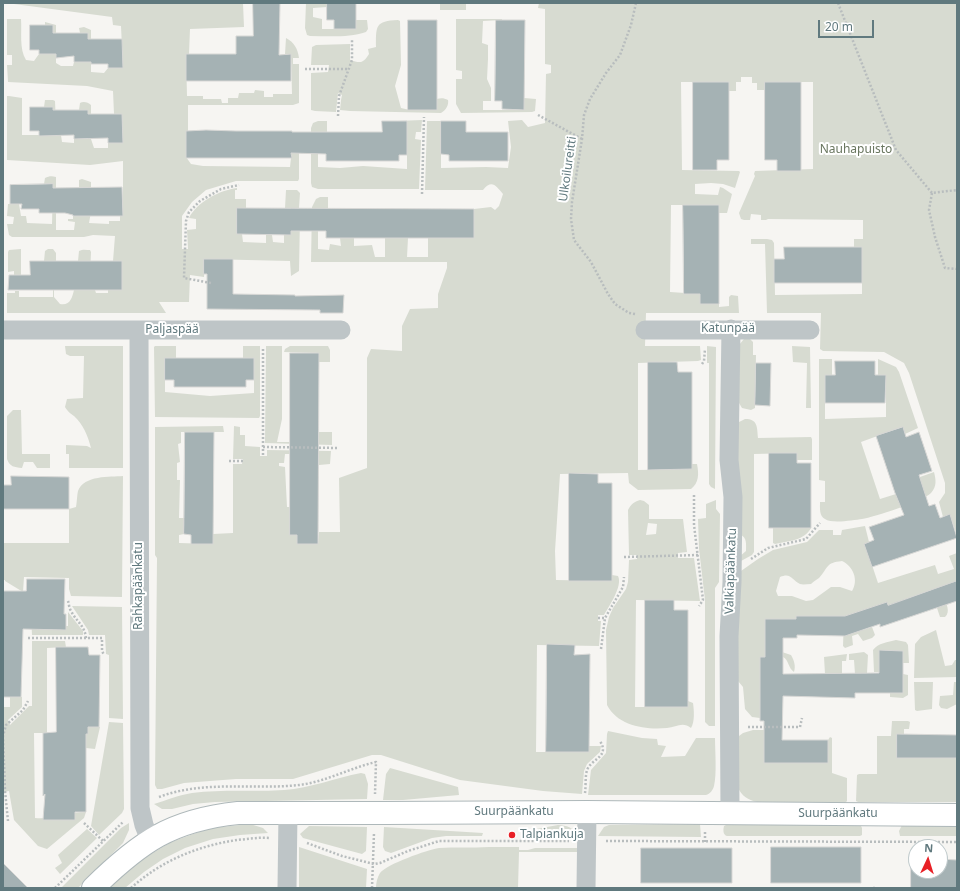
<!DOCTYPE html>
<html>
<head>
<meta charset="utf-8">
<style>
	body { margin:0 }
	#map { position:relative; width:960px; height:891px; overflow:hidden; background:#f6f5f2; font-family:"Noto Sans",sans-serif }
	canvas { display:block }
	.frame { position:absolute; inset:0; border:4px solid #60797e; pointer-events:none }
	.north { position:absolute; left:908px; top:839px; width:40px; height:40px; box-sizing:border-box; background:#fff; border:1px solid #bfc9cb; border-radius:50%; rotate:4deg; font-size:11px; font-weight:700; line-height:16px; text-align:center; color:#60797e }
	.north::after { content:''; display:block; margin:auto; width:14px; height:18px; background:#e82026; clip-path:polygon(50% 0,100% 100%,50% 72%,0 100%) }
	.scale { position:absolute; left:818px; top:20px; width:56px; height:18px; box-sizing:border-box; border:2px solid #60797e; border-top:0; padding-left:5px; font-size:12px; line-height:14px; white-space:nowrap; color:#60797e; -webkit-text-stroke:3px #fff; paint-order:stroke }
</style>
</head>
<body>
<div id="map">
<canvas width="960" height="891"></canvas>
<div class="frame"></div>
<div class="north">N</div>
<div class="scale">20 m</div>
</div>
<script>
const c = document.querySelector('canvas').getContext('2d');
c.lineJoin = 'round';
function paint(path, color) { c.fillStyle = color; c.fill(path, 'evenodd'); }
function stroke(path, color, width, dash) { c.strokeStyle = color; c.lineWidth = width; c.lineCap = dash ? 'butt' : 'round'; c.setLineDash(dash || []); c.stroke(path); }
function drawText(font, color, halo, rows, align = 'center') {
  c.font = font + ' "Noto Sans",sans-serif'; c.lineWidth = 4; c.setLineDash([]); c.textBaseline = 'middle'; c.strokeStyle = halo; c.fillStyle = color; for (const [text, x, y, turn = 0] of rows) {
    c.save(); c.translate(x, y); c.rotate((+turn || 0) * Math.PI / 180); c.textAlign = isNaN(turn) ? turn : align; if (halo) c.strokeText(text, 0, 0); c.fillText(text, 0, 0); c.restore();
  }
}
const green = new Path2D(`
	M3 3H243L244 27 190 29 189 54 186 55 187 96H203V99H221L222 103H228V98H238L239 93H254L255 90 264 91V97H273V94H292L291 54H285L286 38C294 42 298 49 299 58H293V64H299V103L293 105H188V131H186V157L191 164 203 166 290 167 291 158V143L299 144V179L298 181H236L206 190 192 202 182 216V249H188L187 230 196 229V219L189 218C197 202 220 190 237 188V190H235V199H246V208H237V234H242L243 242 266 243V234L272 235 273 242 284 243V235L291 208H285L286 190H297L300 193 299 208 292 209 300 217 299 271 291 276 290 261 205 259 204 277 190 275 189 302H159L166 313H7V293H15V291H19V297H53V262L44 261 45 251 48 249H53L56 253V286L54 288V297L60 304C70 306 72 298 74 290H88V261H78L79 251C83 249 86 250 90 250L91 252 90 275 96 293H108V290H122V261H113L115 236 93 235 84 237H12L9 235 7 224H13L14 217 7 216 8 204H19L21 216H26L27 223 52 224 53 184H44L45 178C49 176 52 176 56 177V230H74L75 222 68 221V219H73V216H88V187H79V180L82 179 91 182V212L89 223 109 224V221H120V216H123V161L90 165 7 160V96H9L22 98V135H53V107H44L45 100H53L55 101 56 124 61 135 62 142 74 143V139H88V110H79L80 103C83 101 88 102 91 105V139L94 148H108V143H123L122 114H114L113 91 87 86 8 82 7 65H12V55H7V19H21C22 32 19 49 26 60L34 61 39 54H53V26L45 25V22L56 25V63L61 66H73L74 62H88V33H80L79 28 84 27 91 30V72L104 73 108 68H123L121 26 113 25 112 17 14 4H3Z
	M306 3H327V7L313 8V17L322 19V29H356V20H367L368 29 366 32C348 38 328 36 310 36L307 35 305 28Z
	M440 3H466V10H440Z
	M539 3H957V535L950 515 943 517 939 502 945 493V483L909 373 904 363 884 352 823 351 820 349 821 313H767L765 244H751V239H767L772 240 774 243 775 295 862 294V247H854V239H863V220L768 219 766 220H761V215L751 214 750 220H744L741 219 739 213 755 176 754 174 755 171 813 169V82H765V90H757V83H752V77H741V82H736V91H729V82H681L682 170 739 171 740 172 735 188 723 184 711 183 695 184V194L718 195 720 187 723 188 732 194 727 213H719L707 205H671L670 292 700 294V304H719V307L729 306V297L731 295 738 296 739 313H646L645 346H700L701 360 698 361 638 363V470L691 469 692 464H697C699 474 699 483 691 489L638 490 629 483 628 473 560 474 555 551 556 580 612 581V575L618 576C623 586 609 606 604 615H598V621H601L599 646 537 645 536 752H589V746H601L600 752 587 764 584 771 582 794 543 791 460 780 381 755H372L293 779H236L184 783 162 789H157L155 785 157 558 155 555V427L223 426 224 432H181V443L178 444 180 462 177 463V480H180L179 518H185L184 534 179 535V543L212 544 213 534 233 533V464H242L243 459H233L234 426 240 427V435H245V446L260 447V456H267V450L331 451 330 464 319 465V454H285L284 463H279V466L285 467 287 507H290V535H297V543L318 544 319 532H340L339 478 367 468V358L371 349 402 351V326L410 309 438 308V294L447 268V262H311L312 207 316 199 320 197H328V209H318V249L329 250 330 244 341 246 340 238H354V246L372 245 375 257H385V238H408L407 257H428V238H460L474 209 491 207 495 210 499 206 503 194C496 186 492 179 483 190H425L427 121H452L451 132H441V168L486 167 508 168 511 147 508 121 522 120 528 127 545 123 546 74 551 73V65L545 64V9L538 8Z
	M456 19H502V20L483 21 482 43 488 45V59L487 79 491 88V101H483V110H524V98L536 99 535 111 532 112 461 113 456 104V79H462V71L456 70Z
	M398 20 400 21 401 65 395 86 401 108C405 109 410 110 414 110 425 108 436 93 448 100 449 105 446 110 441 113L350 111 340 110 341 100 342 95 338 93 336 112 315 111 311 110V73L328 72 329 65H311L312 47 316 45 350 44V60C360 63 363 64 369 54L368 49 376 47C376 26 375 21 398 20Z
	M422 120 421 132H416L415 139 421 140 419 189H318L312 187 311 183V128L313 123 318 121H327V132L318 133V167L340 168 363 166 407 169V133L397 132V121Z
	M21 249V275H14V271L8 272V252L9 250Z
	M749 338 753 342V355H756L755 405V408L751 410 742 408 739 403V345L744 339Z
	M65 346H123V468H69V454H66V445L87 446 91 448C88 436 83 424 74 416 70 413 68 412 65 407L67 399 83 398 84 356H70L66 354Z
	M155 346H176V358H165V392L210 396 254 393V358H243V346H260V416L259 418 155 417 154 347Z
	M266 346H282V419L277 442H319V432H332V445L265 443Z
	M290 346H328L330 350V362H319V353L284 352 285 349Z
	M707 346 716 347 715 489 711 487 709 484V363H707Z
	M792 346 810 347 811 408H806L807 363 793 362Z
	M819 359H832V375H825V419L886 417V375H878V359L896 367 899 372 918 428 905 434 902 427 861 442 880 499 896 494 920 477 934 472C936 480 937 486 931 493 924 501 874 517 862 519 854 520 832 524 825 519 819 516 820 508 820 502H825V481L819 480Z
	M13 410H21L22 454H50V468H37L33 462H24L22 468C14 467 10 467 7 459V416Z
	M745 419C758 419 757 427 758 438L811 437 812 439V460H797V453L754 454V552L752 555 741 561 739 557 746 551C746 544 747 538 741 535L735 438 739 422Z
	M123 476 122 597 71 596 69 589V578L24 577 23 592 5 581V580H3V543H69V509L76 507C77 502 77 495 78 491 84 475 110 477 123 476Z
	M640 500 644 501 649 505V519H683L687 552 678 553V558H694L700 601 636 600 635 707H688V701L693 703C694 710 695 722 691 728 683 721 676 727 667 728 645 730 618 726 607 705L606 630 609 617 613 608 626 589 628 582 629 560 637 559V555H629L628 510C631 504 634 502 640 500ZM648 523 657 524 656 534 646 535Z
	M716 500V509L720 514 719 582 715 588V726H709L705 722V600L699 549 698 519 706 518V504Z
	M865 526 869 542 865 544 878 583 935 565 938 574 954 569 949 556 957 553V581L953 583 944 597C946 603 951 612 945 617H940L931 590 888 605 863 630 872 627 875 635 872 638 863 641 858 634 852 636 853 645 845 648 843 646 844 616H796V619H765L782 652 791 655C794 660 796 666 794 672 788 668 789 660 783 657H760V718L752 717 745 709 743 687 738 681 735 674 741 571 758 559 773 550 807 542 819 530H833V535H841L842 530ZM842 561C853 566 859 580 852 591L840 587H831L813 600 806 601 792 596H778L776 591 780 577C791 572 792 580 800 584 803 585 807 584 811 584 813 582 816 580 819 578 829 567 825 563 842 561Z
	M773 528H811C804 541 788 541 775 544L773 543Z
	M72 606 122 607 123 719 109 718V655L106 654 105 635H89L88 630Z
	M68 612 83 631V635H32L31 615 36 613V629L66 630V626H68Z
	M936 630 945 666 952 665 955 660H957V677L914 678 915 644 921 637Z
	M896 640 906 642 908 645 909 663H903V651L880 650 879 672H874L873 650C878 643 888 642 896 640Z
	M32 641H65L66 647 47 648V733H34L35 818C52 820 69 812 86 812L84 818 47 849 38 846 14 820 9 791 3 792V707H10V697H22V707L8 720 10 725 29 706H32Z
	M864 652 868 655 867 673 855 674 854 660H849V654Z
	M847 654 846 661H842V674H825L824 657Z
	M903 674 908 675V695L903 698 890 697V693H902Z
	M914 682H933L932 709 917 711 915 710Z
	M954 682H957V704L947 709 941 708 939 705 940 696 953 695Z
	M892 721H908L910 722 909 729H904V734H897V758H957V802H858L856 801 857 775 859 774H877V736H891Z
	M109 722 123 723 124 809 122 813 99 835 91 826Z
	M88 727H100L95 749 86 748V741L75 734H88Z
	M753 730H769L764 763 828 740 830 737 832 738V773L847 778V801L845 803 757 802C748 800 742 796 738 788L735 739 743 733Z
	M608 731 642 738 657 739 658 745 666 746 661 757 685 756 696 738H715C715 751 717 774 714 786 713 790 710 794 706 795H588L591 770 606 753 607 734Z
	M390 768 458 787 459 795 403 800H383L386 774Z
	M361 773 365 774 368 784 367 799 215 802 193 804 172 809H162L154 804C167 800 179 795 192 793 223 789 253 792 284 790 311 788 335 778 361 773Z
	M129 823V830L123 843 78 888H61L121 828Z
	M250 824 263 828 268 833 240 835 213 839 185 848 163 859 144 872 125 888H109L136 863 171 842 210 828Z
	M700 824 701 837 598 836 604 827 609 825Z
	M558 825C567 826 573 826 576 836L544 837 532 836 531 830Z
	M726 825H852L861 826 862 828V835L860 836H727C723 835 723 830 724 826Z
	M902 825H957V836H900L899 831Z
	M309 826 367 827 366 851 362 854 303 838 300 834Z
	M384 827 483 833 482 836H446L432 838 391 853 385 851 383 847Z
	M87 829 97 838 60 874 55 868 62 863 58 855Z
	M299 847 367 869 366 888H299Z
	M489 847H519V850H528L535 848H578L577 852H519L518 888H376C376 883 377 878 380 873 387 864 427 850 439 848 455 847 472 848 489 847Z`);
const building = new Path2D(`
	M253 3H280L279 55 291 54V81H186V54H236V36H253Z
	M327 3H356V29H334V20H327Z
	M408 20H437V110H408Z
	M496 20H525L524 110 502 109V101H495Z
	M30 25H53V33H88V39H122L123 68H108V64H91V62H74V56L56 58V54H39V50H30Z
	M693 82H729V160H717V170H693Z
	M765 82H801V171H777V160H765Z
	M30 107H53V110H88V114H122L123 143H108V138L74 139V135L39 136V131H30Z
	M382 121H407V155H399V161H326V154L291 153 292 158H186V131L206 130 236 131H292V132H382Z
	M441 121H466V132H508V161H449V155L441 154Z
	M53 184V188L122 187 123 216H73V215L65 213H39V209H21L22 204H10V185Z
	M683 205H719V304H700V294H684Z
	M237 208 474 209V238H326V231H291V235L237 234Z
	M784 247H862V283H774V259H784Z
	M204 259H233V294L295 295V296L344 295 343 313H320V310L207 309V274H204Z
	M30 261H122V290H8L9 275H30Z
	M290 353H319L318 544H297V535H290Z
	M165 358H254V380H246V387H174V380H165Z
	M835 361H875V375H886L885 403H825V375H835Z
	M648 362H677L678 372H692V469L648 470Z
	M756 363H771L770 406 755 405Z
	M903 427 906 437 919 432 932 471 919 475 929 506 935 504 940 518 950 514 957 538 872 567 864 544 874 540 869 527 904 515 895 493 876 436Z
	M185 432H214L213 544H191V535L184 534Z
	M769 453H797V463H811V528H769Z
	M569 473 598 474V483H612V581H569Z
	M11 476 69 477V509H3V485H11Z
	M27 579H65L64 614H66V630L23 629 21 697H3V591H26Z
	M957 581V601L880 627V624L845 636 797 635V638H783V674L879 673V650L903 651V693H855V698L783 696 782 740H828V763H764V721H760V657H765V619H796V616H845L887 602 888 605Z
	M645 600H674V610H688V707H645Z
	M547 644 575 645 574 655 590 654 589 752H546Z
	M56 647H88L89 655H100L99 727H88V734H86V812H75V820H43L45 794 43 796V733L56 732Z
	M897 734 957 735V758H897Z
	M771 847H861V883H771Z
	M641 848H732V883H641Z
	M911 859H916V871H940V859L957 860V888H911Z
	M3 863 28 888H3Z`);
const path = new Path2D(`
	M838 3 896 150 932 193 957 190
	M305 69H348
	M538 115 582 139
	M338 116 339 96 352 60V39
	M932 193 929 210 935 237 945 268 957 269
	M422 194 424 117
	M211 283 184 278 186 221 189 212 200 201 221 189 239 185
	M635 314 629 313 615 304 608 294 591 262 574 240 571 219 572 202 582 139 584 115 590 99 606 73 620 55 631 25 636 3
	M263 349V456
	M702 364 704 361 705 349
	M263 447 339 448
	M229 461H243
	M694 495V525L703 600 699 606
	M624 557 698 555
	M751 559 768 548 806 539 820 523
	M68 601C69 604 69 608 71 611 76 621 85 626 86 638
	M598 618H605
	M28 638H102V651L104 655
	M601 649 605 618 623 587 624 577
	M748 727H800L802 718
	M585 793C586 786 585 777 587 770 592 758 610 757 600 741
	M159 797C204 780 252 790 299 785 325 782 350 768 376 762L375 794
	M8 821 5 791 3 736 6 725 23 710 28 701
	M84 823 103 841
	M705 832V842
	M606 841 957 842
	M307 843 342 856 374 864 380 863 408 851 439 841H569
	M55 888 123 822
	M131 888C161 861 197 846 237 840 248 839 259 837 270 838
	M372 888 374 833
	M873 888H875`);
const street = new Path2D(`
	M3 330H341
	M139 330 140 808 144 825 150 840
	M645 330H810
	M730 813 729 636 732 582 733 497 729 460 731 329
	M287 888 288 813
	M586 888 587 812`);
const secondary = new Path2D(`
	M384 813 587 812 957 815
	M93 888C140 842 171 820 238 813H366`);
const secondaryBridge = new Path2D(`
	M366 813H384`);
const markers = [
	[512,835,4,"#e82026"]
];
const parkNames = [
	["Nauhapuisto",856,150]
];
const streetNames = [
	["Ulkoilureitti",568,169,-82],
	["Katunpää",728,329],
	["Paljaspää",172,330],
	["Valkiapäänkatu",731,571,-88],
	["Rahkapäänkatu",139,586,-90],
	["Suurpäänkatu",514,812],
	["Suurpäänkatu",838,814]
];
const poiNames = [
	["Talpiankuja",520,835]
];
paint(green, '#d7dbd1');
paint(building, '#a5b2b4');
stroke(building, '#d7d7d5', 1);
stroke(secondary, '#aeb8ba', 24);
stroke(path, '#b8bdbe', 2.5, [2, 2]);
stroke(street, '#bec5c7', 19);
stroke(secondary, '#fff', 22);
stroke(secondaryBridge, '#aeb8ba', 24, []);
stroke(secondaryBridge, '#fff', 22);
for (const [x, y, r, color] of markers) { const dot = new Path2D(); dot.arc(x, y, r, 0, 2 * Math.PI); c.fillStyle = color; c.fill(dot); stroke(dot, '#fff', 1.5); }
drawText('12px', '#69765f', '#fff', parkNames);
drawText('12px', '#60797e', '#fff', streetNames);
drawText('12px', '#60797e', '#fff', poiNames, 'left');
</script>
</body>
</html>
